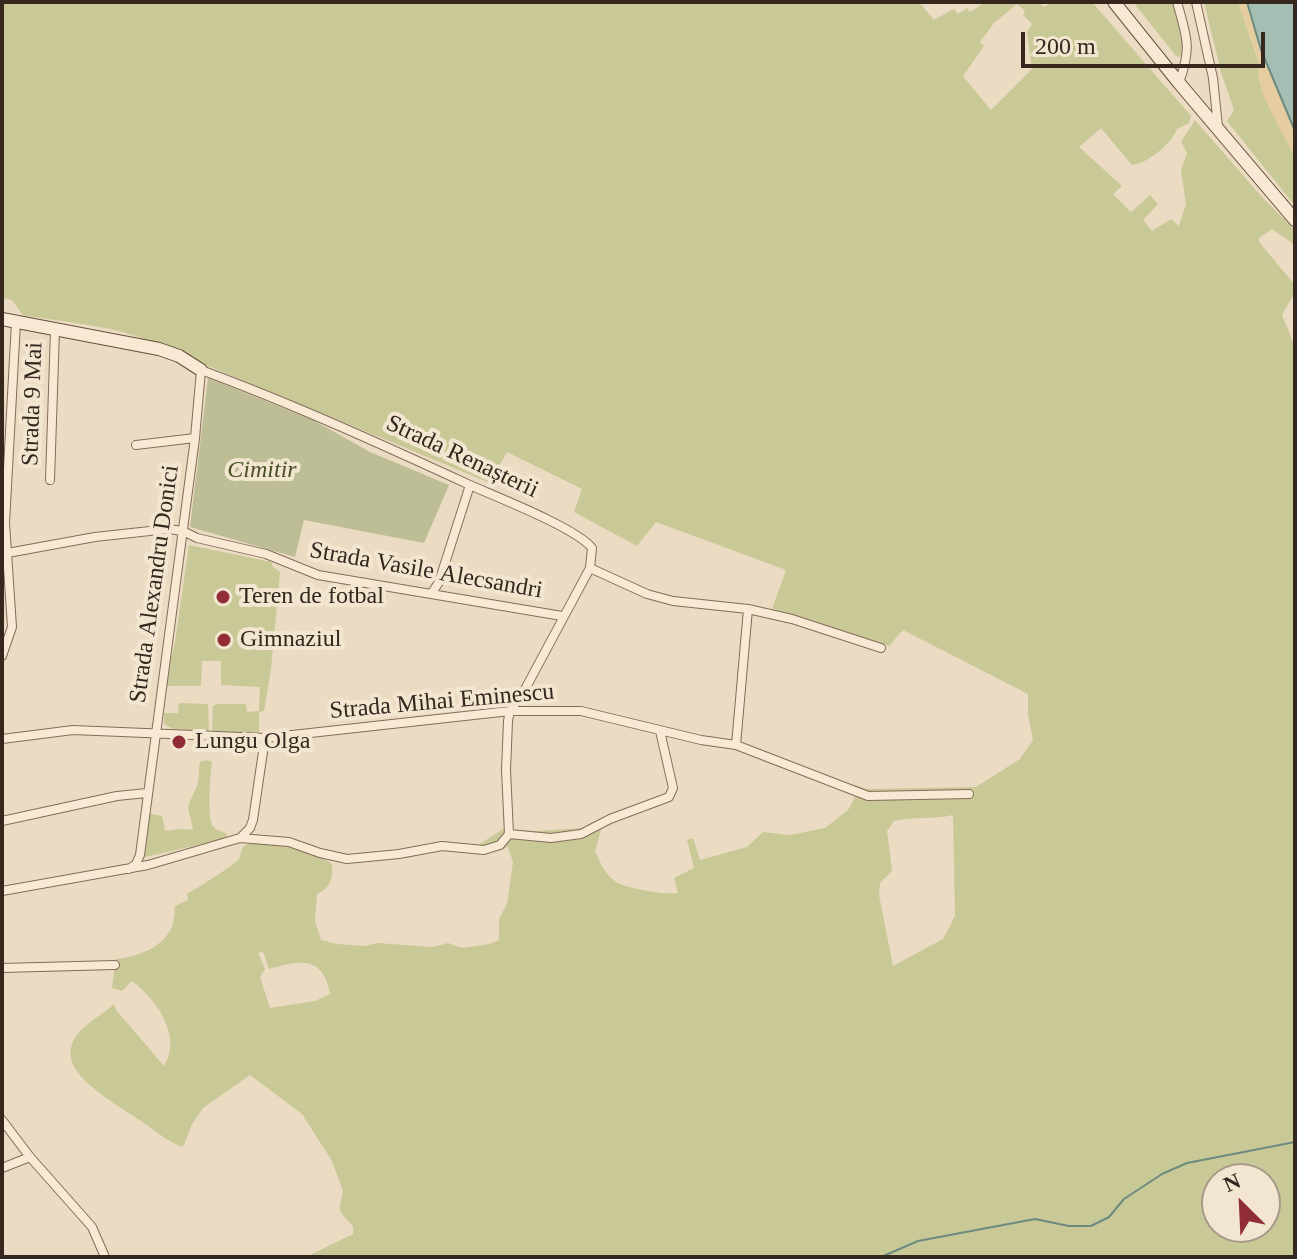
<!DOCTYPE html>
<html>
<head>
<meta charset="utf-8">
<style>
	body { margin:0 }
	#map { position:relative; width:1297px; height:1259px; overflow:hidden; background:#ebdbc2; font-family:Georgia,serif }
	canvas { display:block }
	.frame { position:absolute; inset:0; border:4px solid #35261e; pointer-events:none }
	.north { position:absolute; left:1201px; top:1163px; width:80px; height:80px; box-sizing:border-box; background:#f3e6d1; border:2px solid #a79989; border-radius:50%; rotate:336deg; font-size:22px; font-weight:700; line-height:32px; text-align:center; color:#35261e }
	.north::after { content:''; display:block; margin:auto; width:28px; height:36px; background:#902d37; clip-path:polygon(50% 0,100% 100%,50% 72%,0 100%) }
	.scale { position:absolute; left:1021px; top:32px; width:244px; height:36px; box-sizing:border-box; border:4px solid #35261e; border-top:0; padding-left:10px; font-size:24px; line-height:28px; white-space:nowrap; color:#35261e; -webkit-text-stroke:6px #f3e6d1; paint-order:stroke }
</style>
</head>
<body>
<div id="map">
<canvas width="1297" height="1259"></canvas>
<div class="frame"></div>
<div class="north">N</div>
<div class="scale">200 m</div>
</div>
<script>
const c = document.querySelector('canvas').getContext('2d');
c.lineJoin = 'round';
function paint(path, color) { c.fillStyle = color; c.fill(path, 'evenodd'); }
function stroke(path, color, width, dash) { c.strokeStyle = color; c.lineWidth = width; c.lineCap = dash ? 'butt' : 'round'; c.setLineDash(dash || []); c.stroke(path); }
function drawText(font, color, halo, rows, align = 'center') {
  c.font = font + ' Georgia,serif'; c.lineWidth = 8; c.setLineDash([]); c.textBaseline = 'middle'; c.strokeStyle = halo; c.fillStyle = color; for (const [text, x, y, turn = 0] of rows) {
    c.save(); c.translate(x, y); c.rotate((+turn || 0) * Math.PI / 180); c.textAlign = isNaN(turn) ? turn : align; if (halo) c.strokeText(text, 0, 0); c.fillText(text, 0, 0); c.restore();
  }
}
const green = new Path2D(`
	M2 2H919L934 20 954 9 958 14 967 8 970 12 986 2H1038L1044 7 1053 2H1092L1191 116 1189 123 1177 129C1172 143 1147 164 1132 165L1101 128 1079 147 1122 186 1113 194 1131 212 1150 195 1158 204 1143 220 1152 231 1171 219 1179 226 1186 204 1181 170 1187 153 1181 142 1195 120 1261 196 1295 230V245L1272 229 1259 238V242L1295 285V292L1282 315 1295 347V1257H306L353 1234V1226C336 1208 339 1213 343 1191L332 1161 302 1114 250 1075 203 1108 192 1124 183 1147C167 1142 155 1130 141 1121 122 1107 64 1078 71 1048 76 1026 100 1018 114 1004L116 1010 164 1066C183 1036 156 999 132 981L122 991 112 988 116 959C139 957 171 945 174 918 175 914 174 910 175 906L188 900 187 894C196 889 236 864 239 859 242 853 240 847 248 844 270 836 315 852 332 864 333 879 331 887 317 894L315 921 321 940 337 944 365 946 377 943 433 947 448 943 462 948 490 944 499 940V919L507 904 513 862 508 847 483 855 480 844 503 829 536 831 583 828 597 822 601 830 595 851C600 862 606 877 618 883 630 889 665 895 678 893L674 878 694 868 687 840 693 838 700 860 747 847 763 832 790 835 825 828 848 810 855 797 851 793 852 784 868 789 976 787 1020 759 1033 740 1028 714V694L903 630 889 646 772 609 786 570 656 522 637 546 574 512 582 489 507 452 490 483 136 336C100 324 60 322 23 315L12 300 2 298ZM1017 4 1025 11 1023 15 1032 24 1027 32 1032 69 991 110 963 76 984 46 980 42 994 23ZM953 815 955 916 943 939 893 966 879 895 880 883 892 871 887 831 894 821C914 816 933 820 953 815ZM263 952 269 969C300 960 323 955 330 994L315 1001 270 1008 260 977 265 969 258 953ZM1217 1179H1265V1227H1217Z
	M1133 2H1173L1184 48 1180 57 1176 56Z
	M1204 2H1238L1259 63 1269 104 1295 158V206L1227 121 1234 110 1221 72Z
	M189 545 271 562 273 567 280 572 271 669 264 711 259 712V733L212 731 213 706 217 704H246L247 712 259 711 260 687 221 685V661H202L201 686H165L175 642Z
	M179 703 208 704 209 731 173 729 164 724V713H178Z
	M206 760 212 762C210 774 208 810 211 822 213 829 219 831 226 833L228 838 145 857 143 851 148 813 162 816 165 831 182 829 193 830C189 805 184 813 196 788 200 781 198 770 200 762Z`);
const sand = new Path2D(`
	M1238 2H1247L1261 50 1295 131V158C1286 137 1251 84 1259 63Z`);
const cemetery = new Path2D(`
	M208 378 313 420 370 452 449 485 424 543 304 520 295 557 190 527Z`);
const water = new Path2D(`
	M1247 2H1295V131L1261 50Z`);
const stream = new Path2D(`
	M881 1257 918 1241 1035 1219 1069 1226H1091L1109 1217 1124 1199 1162 1174 1187 1163 1295 1142`);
const street = new Path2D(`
	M1177 2C1187 38 1192 47 1179 83
	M1196 2 1213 78 1218 127
	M136 445 195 438
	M50 480 55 330
	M2 554 95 537 168 529 183 531 197 538 266 554 318 575 562 616
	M590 568 647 594 673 601 748 609 792 619 881 648
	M432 593 439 582 470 485
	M2 656 12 627 5 523 16 322
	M2 739 73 730 265 738 510 711H581L701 740 736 745 868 796 969 794
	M736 745 748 609
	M2 821 117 796 147 793
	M240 838 250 828 253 820 265 738
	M129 869 136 864 140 855 195 438 201 370C293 404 383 445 472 486 499 498 576 528 592 548L590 568 523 693 510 711 508 721 506 770 509 834
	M2 891 148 865 240 838 289 842 320 853 347 859 399 854 442 846 484 850 500 845 509 834 551 838 581 834 610 819 669 797 673 788 660 731
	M2 968 115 965
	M2 1120 30 1157 92 1227 105 1257
	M2 1168 30 1157`);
const secondary = new Path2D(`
	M1114 2 1179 83 1295 220
	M2 319 159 349 179 356 201 370`);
const markers = [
	[223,597,8,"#902d37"],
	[224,640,8,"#902d37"],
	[179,742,8,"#902d37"]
];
const streetNames = [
	["Strada 9 Mai",33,404,-88],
	["Strada Renașterii",462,457,25],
	["Strada Vasile Alecsandri",426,571,10],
	["Strada Alexandru Donici",155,584,-82],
	["Strada Mihai Eminescu",442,702,-5]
];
const parkNames = [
	["Cimitir",262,471]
];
const poiNames = [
	["Teren de fotbal",239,597],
	["Gimnaziul",240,640],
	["Lungu Olga",195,742]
];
paint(green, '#c8c996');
paint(sand, '#e6cda0');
paint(cemetery, '#bdbe95');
paint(water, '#a4beb4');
stroke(water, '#6c8b80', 2);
stroke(stream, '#6c8b80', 2);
stroke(street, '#846c5a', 10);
stroke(secondary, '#664e3d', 14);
stroke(street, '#f7e9d4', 8);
stroke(secondary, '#f7e9d4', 12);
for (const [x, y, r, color] of markers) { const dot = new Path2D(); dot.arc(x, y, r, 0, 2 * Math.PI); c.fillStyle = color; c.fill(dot); stroke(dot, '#f3e6d1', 3); }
drawText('24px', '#35261e', '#f3e6d1', streetNames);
drawText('italic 24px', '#495025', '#f3e6d1', parkNames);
drawText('24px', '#35261e', '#f3e6d1', poiNames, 'left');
</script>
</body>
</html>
